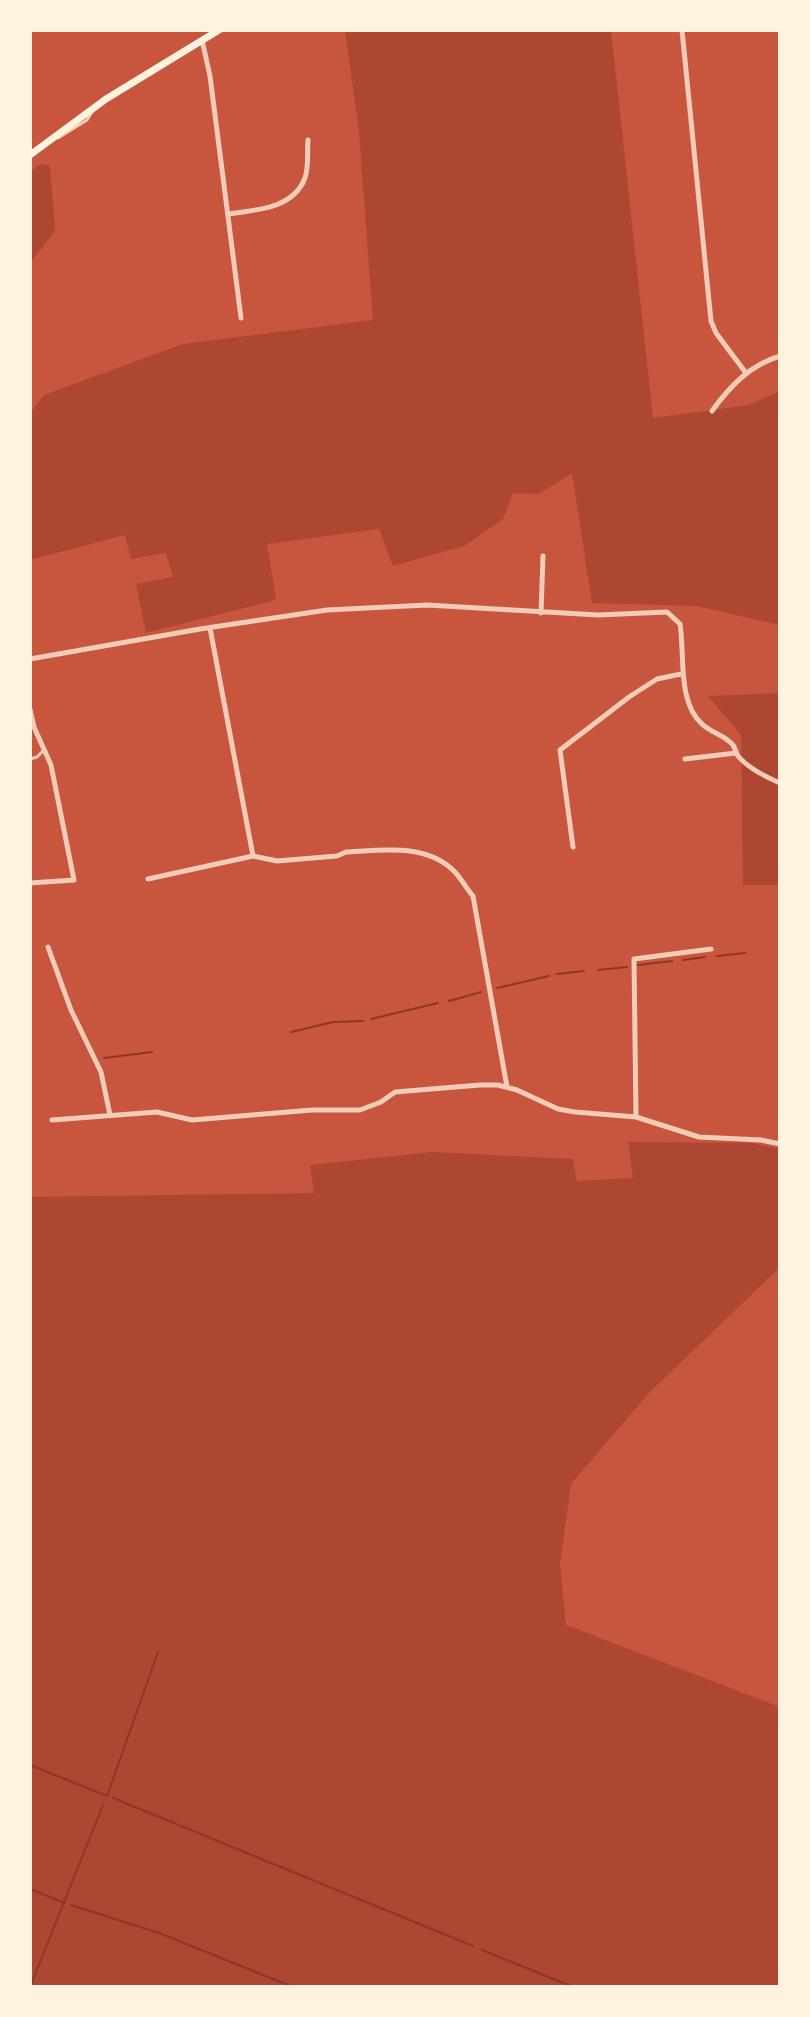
<!DOCTYPE html>
<html>
<head>
<meta charset="utf-8">
<style>
	body { margin:0 }
	#map { position:relative; width:810px; height:2017px; overflow:hidden; background:#c8553d; font-family:"Alegreya Sans",sans-serif }
	canvas { display:block }
	.frame { position:absolute; inset:0; border:32px solid #fff3e0; pointer-events:none }
</style>
</head>
<body>
<div id="map">
<canvas width="810" height="2017"></canvas>
<div class="frame"></div>
</div>
<script>
const c = document.querySelector('canvas').getContext('2d');
c.lineJoin = 'round';
function paint(path, color) { c.fillStyle = color; c.fill(path, 'evenodd'); }
function stroke(path, color, width, dash) { c.strokeStyle = color; c.lineWidth = width; c.lineCap = dash ? 'butt' : 'round'; c.setLineDash(dash || []); c.stroke(path); }
const green = new Path2D(`
	M345 30H611L653 418 749 405 780 391V625L697 606 592 603 572 473 539 494 513 493 503 519 464 546 393 566 379 529 267 544 276 600 146 633 136 584 173 577 166 553 131 559 125 535 30 560V413L44 395 183 344 373 320 359 132Z
	M41 164 50 166 55 231 30 263V172Z
	M780 693V885H743L741 735 708 696Z
	M628 1142 751 1143 780 1149V1267L650 1392 571 1484 560 1564 566 1625 780 1707V1987H30V1197L314 1193 310 1165 432 1152 573 1159 577 1181 633 1178Z`);
const stream = new Path2D(`
	M717 956 745 953
	M683 960 705 957
	M638 965 672 961
	M598 970 627 967
	M557 974 584 971
	M497 988 549 976
	M449 1001 481 992
	M371 1019 438 1003
	M291 1032 333 1022 363 1021
	M104 1058 152 1052
	M30 1765 107 1796 158 1652
	M113 1798 473 1946
	M30 1889 65 1903
	M71 1905 159 1933 293 1987
	M482 1950 573 1987
	M30 1987 103 1805`);
const service = new Path2D(`
	M58 138 87 120 92 112
	M30 759 37 757 43 751`);
const minor = new Path2D(`
	M682 30 711 321 716 333 746 373
	M202 40 210 76 241 318
	M228 214C256 210 293 209 305 178 309 167 307 152 308 140
	M712 411C730 386 750 365 780 356
	M541 613 543 556
	M210 628 253 856
	M30 659 200 629 327 610 427 605 598 615 667 612 680 624C685 654 677 702 702 724 711 733 725 735 733 745 735 748 736 753 738 756 748 768 766 777 780 783
	M30 709 34 727 51 765 74 880 30 883
	M685 759 736 753
	M573 847 560 750 629 697 657 679 681 674
	M148 879 253 856 277 861 337 856 346 852C382 850 426 843 454 871 461 878 466 888 473 896L507 1087
	M48 947 71 1010 101 1072 110 1115
	M636 1117 634 959 711 949
	M52 1120 157 1112 192 1120 312 1110H360L381 1102 395 1092 480 1085H498L517 1090 558 1109 575 1112 636 1117 699 1137 761 1140 780 1144`);
const secondary = new Path2D(`
	M30 155 106 99 219 30`);
paint(green, '#ae4732');
stroke(stream, '#8f3625', 2);
stroke(service, '#f1ccb7', 3);
stroke(minor, '#f1ccb7', 5);
stroke(secondary, '#fff3e0', 7);
</script>
</body>
</html>
